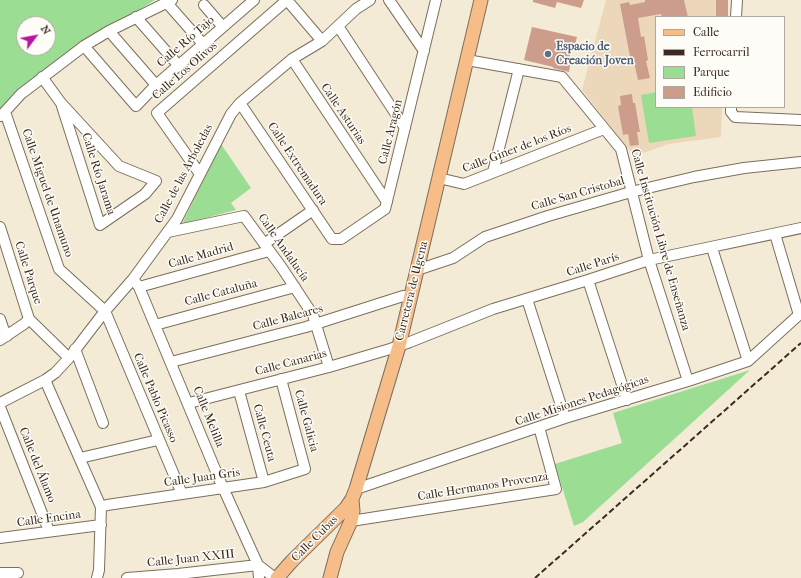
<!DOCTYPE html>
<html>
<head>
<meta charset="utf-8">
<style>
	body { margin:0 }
	#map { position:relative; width:801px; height:578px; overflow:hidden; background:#f3ebd6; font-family:"IM FELL French Canon",serif }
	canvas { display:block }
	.legend { position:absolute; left:655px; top:16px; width:130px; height:92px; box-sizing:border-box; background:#fdfcf7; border:1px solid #afa8a0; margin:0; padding:5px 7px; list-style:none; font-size:12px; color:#3b2a1e }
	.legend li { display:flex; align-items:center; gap:8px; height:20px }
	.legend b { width:20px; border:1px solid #afa8a0 }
	.north { position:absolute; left:16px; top:16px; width:40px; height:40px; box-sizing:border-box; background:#fdfcf7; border:1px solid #afa8a0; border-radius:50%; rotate:58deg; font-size:11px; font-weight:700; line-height:16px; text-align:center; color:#3b2a1e }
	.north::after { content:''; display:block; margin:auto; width:14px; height:18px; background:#b5179e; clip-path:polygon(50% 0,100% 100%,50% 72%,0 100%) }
</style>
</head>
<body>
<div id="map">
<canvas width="801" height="578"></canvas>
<ul class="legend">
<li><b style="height:5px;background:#f7bd88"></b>Calle</li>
<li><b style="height:5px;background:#3b2a1e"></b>Ferrocarril</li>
<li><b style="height:11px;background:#9cdd94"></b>Parque</li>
<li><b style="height:11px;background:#cd9d8b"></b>Edificio</li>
</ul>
<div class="north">N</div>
</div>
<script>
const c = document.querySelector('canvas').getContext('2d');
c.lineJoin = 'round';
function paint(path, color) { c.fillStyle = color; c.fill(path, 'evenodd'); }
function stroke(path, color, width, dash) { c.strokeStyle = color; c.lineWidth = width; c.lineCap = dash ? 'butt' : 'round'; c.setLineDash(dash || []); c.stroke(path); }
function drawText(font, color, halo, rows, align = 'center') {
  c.font = font + ' "IM FELL French Canon",serif'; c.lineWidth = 3; c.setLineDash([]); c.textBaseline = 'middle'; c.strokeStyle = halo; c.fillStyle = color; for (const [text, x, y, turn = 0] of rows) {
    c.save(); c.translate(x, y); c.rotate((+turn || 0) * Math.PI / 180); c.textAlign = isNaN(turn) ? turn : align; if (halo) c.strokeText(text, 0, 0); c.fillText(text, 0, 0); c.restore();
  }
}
const built = new Path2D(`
	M606 0H716V17H656V107H722L721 137 669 144 634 156 582 90Z`);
const green = new Path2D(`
	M0 0H155L78 47 0 111ZM24 24H48V48H24Z
	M656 92V107H692L696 136 649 143 641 95Z
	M221 144 251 188 231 203 236 210 182 224Z
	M750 370 583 522 574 526 555 464 622 443 613 413Z`);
const building = new Path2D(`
	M533 0H584L581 8 557 2 555 8 533 2Z
	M645 0H684L688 17H662L661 14 638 18 641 37 644 36 648 60 646 61 650 78 638 80 634 62H631L620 4 629 2 630 5 645 2Z
	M716 0H728V17H716Z
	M532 27 577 37 574 49 572 48 569 59 571 60 569 72 553 68V67L524 60Z
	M632 94 633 103H635L640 132H637L639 145 630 146 628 134 623 135 618 106 621 105 620 96Z`);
const minor = new Path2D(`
	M287 0 322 41
	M389 0 424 51
	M167 3 203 44
	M204 5 223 27
	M136 17 179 66
	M736 17 737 0
	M338 26 405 128
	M109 31 156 85
	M84 46 136 106 156 85 254 0
	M292 59 387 202
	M467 60 562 77 621 149 649 260 688 381
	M42 77 61 103 119 166 156 181 145 194 100 225 61 103
	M240 103 332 239H341L385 209 436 0
	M731 107V112L735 117 801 120
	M5 112 59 269 105 311 182 494
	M1 116 21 94 84 46 109 31 172 0
	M493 172 519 69
	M200 174 157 113 287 0
	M439 178 464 184 604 129
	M0 227 29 319 69 358
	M168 232 244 216 282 268 313 315 329 367
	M775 234 799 315
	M264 244 313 210
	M712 248 748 361
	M417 270 453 258 485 237 548 216 631 192 694 177 744 168 801 162
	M133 279 139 287 220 481 258 565 259 578
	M588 280 627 400
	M139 287 269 251
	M527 299 565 418
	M0 319 3 328 7 336
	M155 325 295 287
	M0 340 24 324 29 319
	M75 349 103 423
	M171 362 306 327 403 296H411
	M45 380 101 507 99 570 97 578
	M239 391 264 482
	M0 403 45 380 55 373 69 358 105 311 133 279 177 219 231 114 240 103 292 59 322 41 356 9 370 0
	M189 403 329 367 390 349 410 342 493 309 588 280 649 260 801 228
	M0 407 49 531
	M80 458 158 440
	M356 489 565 418 688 381 748 361 801 313
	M101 507 107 505 264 482 305 469 281 379
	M351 521 556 489 539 427
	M0 538 101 525
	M258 565 275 578
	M0 573H18
	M127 578 178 574 258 565`);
const major = new Path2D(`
	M277 578 292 561 346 508 352 499
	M330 578 337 552 351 521 353 511 352 499 356 489 399 346 481 0`);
const rail = new Path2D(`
	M535 578 801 343`);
const markers = [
	[548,54,4,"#5c6f8a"]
];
const streetNames = [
	["Calle Río Tajo",186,42,-41],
	["Calle Los Olivos",185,71,-41],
	["Calle Asturias",343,114,56],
	["Calle Aragón",391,132,-76],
	["Calle Giner de los Ríos",517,149,-21],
	["Calle Extremadura",297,164,56],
	["Calle Río Jarama",98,174,72],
	["Calle de las Arboledas",184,174,-62],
	["Calle Miguel de Unamuno",47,193,71],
	["Calle San Cristobal",578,194,-16],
	["Calle Institución Libre de Enseñanza",660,240,74],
	["Calle Andalucía",283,248,55],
	["Calle Madrid",201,256,-16],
	["Calle París",593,265,-18],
	["Calle Parque",28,273,72],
	["Carretera de Ugena",412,291,-76],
	["Calle Cataluña",221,293,-15],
	["Calle Baleares",288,318,-15],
	["Calle Canarias",291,363,-15],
	["Calle Pablo Picasso",155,398,67],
	["Calle Misiones Pedagógicas",582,401,-18],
	["Calle Melilla",208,417,68],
	["Calle Galicia",306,421,75],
	["Calle Ceuta",264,433,75],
	["Calle del Álamo",37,465,68],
	["Calle Juan Gris",202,478,-8],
	["Calle Hermanos Provenza",483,487,-9],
	["Calle Encina",49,519,-8],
	["Calle Cubas",315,539,-45],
	["Calle Juan XXIII",191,559,-6]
];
const serviceNames = [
	["Espacio de",556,47],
	["Creación Joven",556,61]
];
paint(built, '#edd7bb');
paint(green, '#9cdd94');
paint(building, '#cd9d8b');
stroke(minor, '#7b6e5e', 12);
stroke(major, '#7b6e5e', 15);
stroke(minor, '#fff', 10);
stroke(major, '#f7bd88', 13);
stroke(rail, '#3b2a1e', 2, [6, 3]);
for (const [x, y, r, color] of markers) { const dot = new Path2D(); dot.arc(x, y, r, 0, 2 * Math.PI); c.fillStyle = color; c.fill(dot); stroke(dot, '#fdfcf7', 1.5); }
drawText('12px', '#3b2a1e', '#fdfcf7', streetNames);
drawText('bold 12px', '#4e5e75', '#fdfcf7', serviceNames, 'left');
</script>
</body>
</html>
